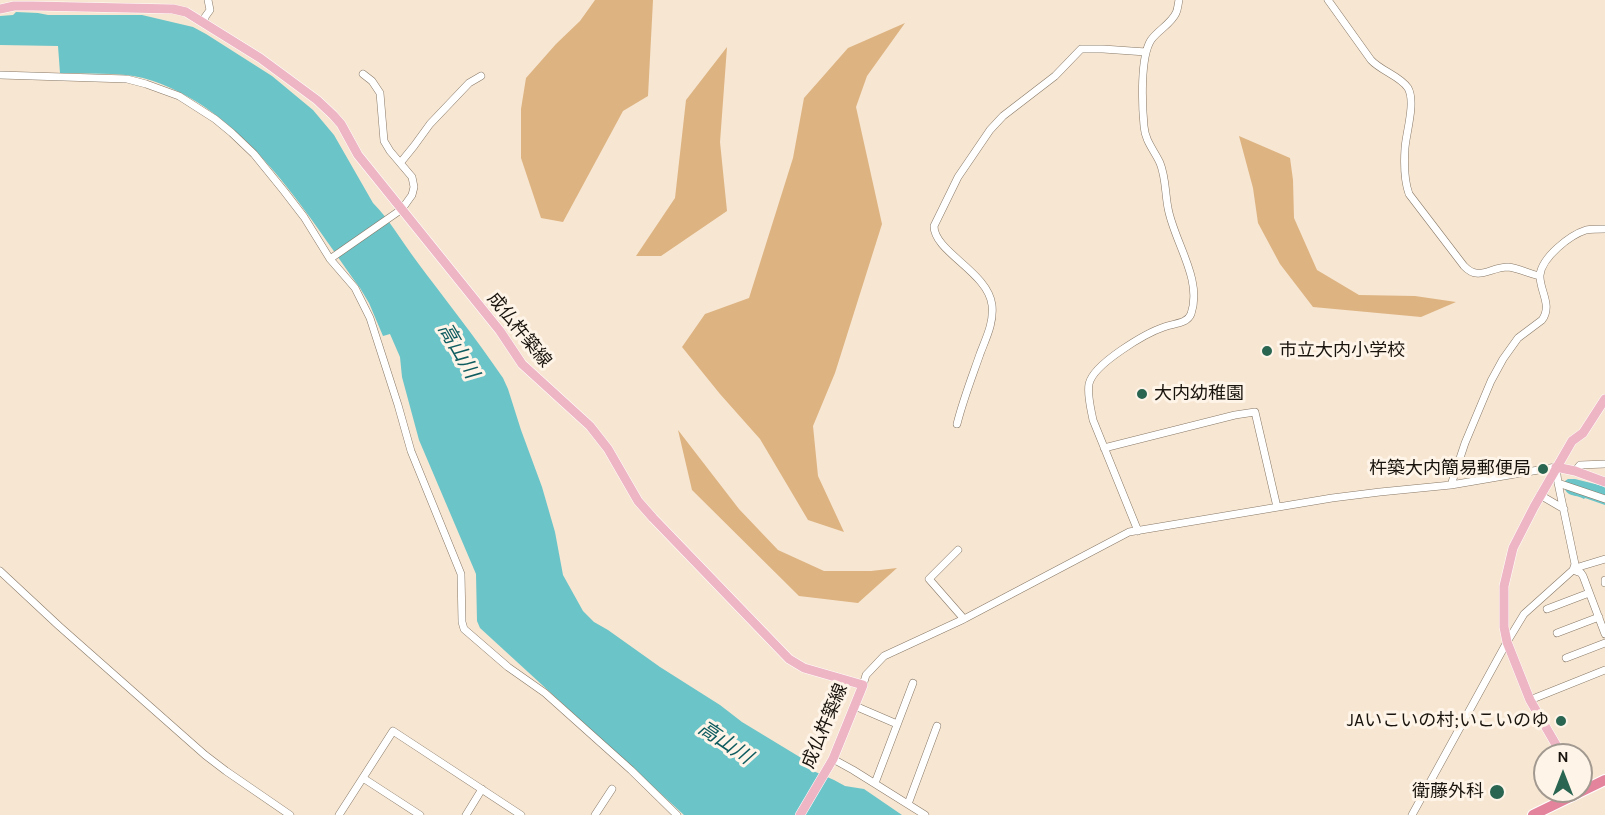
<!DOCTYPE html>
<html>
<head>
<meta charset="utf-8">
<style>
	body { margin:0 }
	#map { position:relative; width:1605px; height:815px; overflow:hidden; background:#f7e6d2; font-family:Karla,sans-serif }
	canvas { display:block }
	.north { position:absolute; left:1533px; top:743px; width:60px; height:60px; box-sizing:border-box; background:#fef4e8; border:2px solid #a29a90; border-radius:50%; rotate:0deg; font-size:16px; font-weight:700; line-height:24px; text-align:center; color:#19140d }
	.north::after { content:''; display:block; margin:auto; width:21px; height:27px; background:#296551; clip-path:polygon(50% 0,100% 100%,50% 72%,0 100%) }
</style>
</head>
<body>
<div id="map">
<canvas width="1605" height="815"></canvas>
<div class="north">N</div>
</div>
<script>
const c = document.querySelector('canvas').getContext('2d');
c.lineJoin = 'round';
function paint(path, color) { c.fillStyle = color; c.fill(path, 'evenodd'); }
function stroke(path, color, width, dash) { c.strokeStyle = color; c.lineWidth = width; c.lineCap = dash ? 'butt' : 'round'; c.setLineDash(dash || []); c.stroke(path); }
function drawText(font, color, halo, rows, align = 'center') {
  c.font = font + ' Karla,"Noto Sans JP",sans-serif'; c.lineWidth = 6; c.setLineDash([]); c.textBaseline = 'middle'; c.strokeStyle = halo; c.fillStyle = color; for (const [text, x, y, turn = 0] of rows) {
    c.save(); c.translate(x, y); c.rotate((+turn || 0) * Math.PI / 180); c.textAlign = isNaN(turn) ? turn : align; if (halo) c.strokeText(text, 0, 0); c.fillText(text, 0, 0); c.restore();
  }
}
const green = new Path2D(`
	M595 0H653L648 96 623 111 563 222 541 218 521 158V109L526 78 556 44 580 21Z
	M905 23 867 76 856 107 882 224 835 373 813 426 818 476 844 532 808 520 760 439 720 394 682 347 705 314 749 298 793 158 804 98 848 48Z
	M727 47 720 142 727 211 661 256H636L675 198 686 100Z
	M1239 136 1290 158 1293 180 1294 218 1317 270 1359 295 1415 296 1456 302 1421 317 1313 307 1280 264 1258 223 1253 188Z
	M678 430 739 509 778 550 824 571H871L897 568 858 603 799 596 692 490Z`);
const water = new Path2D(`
	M16 12 38 13 48 15H142L193 27 206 34 272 76 313 110 334 135 373 203C389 219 401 240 415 259 444 298 475 337 503 378L508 389 521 430 542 487 555 532 563 575 583 611 594 622 608 630 660 667 720 705 742 722 803 759 811 770 834 780 845 786 864 789 902 815H684L480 628 477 621 476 574 419 440 402 377 400 357 390 334 383 336 369 303 360 288C303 209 243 106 143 78 118 72 86 74 60 73L58 46 0 45V16L13 15Z
	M1568 479H1575L1603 486 1605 488V505L1585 498 1584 499C1574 493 1568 499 1563 485L1565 483V481Z`);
const minor = new Path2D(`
	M1328 0 1371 60C1381 71 1400 76 1408 88 1416 102 1406 133 1405 148 1404 163 1404 180 1409 194L1464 266C1479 282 1490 267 1508 267 1519 268 1529 274 1540 276
	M205 24V17L210 10 208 0
	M0 75 127 79 146 84 179 96 215 119 232 133 254 154 284 191 304 217 330 259 355 288 370 318 398 405 411 451 461 574 462 622 464 629 508 667 545 693 631 770 677 815
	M401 162 414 146 430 124 469 83 481 76
	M330 259 402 209 412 195 414 187 412 177 390 151 384 141 380 93 372 81 363 74
	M957 424C963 400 972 377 980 354 986 338 994 323 992 305 988 272 934 252 934 226L958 177 990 130 1003 116 1055 76 1081 49H1103L1146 52
	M1104 448 1235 415 1255 412 1277 507
	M1575 471 1580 465 1605 464
	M1558 483 1605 499
	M1451 485 1465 443 1491 381 1503 359 1518 338 1542 320C1553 305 1539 290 1540 275 1542 257 1570 235 1586 230 1592 229 1599 229 1605 229
	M1540 495 1564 509
	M1138 531 1093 420C1091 409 1087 395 1089 384 1093 364 1146 333 1164 327 1174 323 1187 324 1191 314 1203 279 1174 242 1168 208 1165 193 1166 178 1160 163 1154 150 1145 141 1144 126 1142 105 1140 57 1151 40 1158 30 1171 24 1176 13 1178 9 1178 4 1179 0
	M958 550 929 579 964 619
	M1573 570 1581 573 1583 576 1605 634
	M1573 570 1582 566 1605 559
	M0 571 59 626 205 755 226 771 290 815
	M1605 580V583
	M1547 609 1589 593
	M1557 633 1599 617
	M1566 658 1605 643
	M863 685 866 675 884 656 964 619 1129 532 1332 498 1380 492 1451 485 1556 467 1558 483 1575 564 1573 570 1524 614 1507 642 1412 815
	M1530 700 1605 670
	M855 706 897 724
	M833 759 853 770 925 815
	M363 778 420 815
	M875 783 913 683
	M908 804 937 726
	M339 815 393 731 521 815
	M466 815 482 789
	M595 815 612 789`);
const major = new Path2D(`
	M0 9 14 6H33L173 9 186 12 260 58 317 100 333 115 341 124 358 155 500 331 522 364 590 426 608 449 638 501 653 518 789 659 804 668 863 685 833 759 800 815
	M1556 467 1575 471 1605 482
	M1562 755 1530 700 1507 642 1504 627V586L1513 548 1534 507 1572 441 1583 433 1605 399`);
const highway = new Path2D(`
	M1533 815 1605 780`);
const markers = [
	[1267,351,6,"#296551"],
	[1142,394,6,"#296551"],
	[1543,469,6,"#296551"],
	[1561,721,6,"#296551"],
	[1497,792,8,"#296551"]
];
const streetNames = [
	["成仏杵築線",519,330,51],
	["成仏杵築線",825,726,-67]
];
const poiNames = [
	["市立大内小学校",1279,351,"left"],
	["大内幼稚園",1154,394,"left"],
	["杵築大内簡易郵便局",1531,469],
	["JAいこいの村;いこいのゆ",1549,721],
	["衛藤外科",1484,792]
];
const waterNames = [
	["高山川",458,351,60],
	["高山川",725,743,34]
];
paint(green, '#ddb381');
paint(water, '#6bc4c8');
stroke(minor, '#877866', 8);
stroke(major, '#fff', 10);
stroke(highway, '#fff', 12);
stroke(minor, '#fff', 7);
stroke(major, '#eeb5c4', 9);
stroke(highway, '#e3839c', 10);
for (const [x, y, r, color] of markers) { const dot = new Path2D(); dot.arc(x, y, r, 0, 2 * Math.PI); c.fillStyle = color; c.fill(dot); stroke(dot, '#fef4e8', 2); }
drawText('18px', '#19140d', '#fef4e8', streetNames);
drawText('18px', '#19140d', '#fef4e8', poiNames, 'right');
drawText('italic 20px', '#0e5c5f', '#fef4e8', waterNames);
</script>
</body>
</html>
